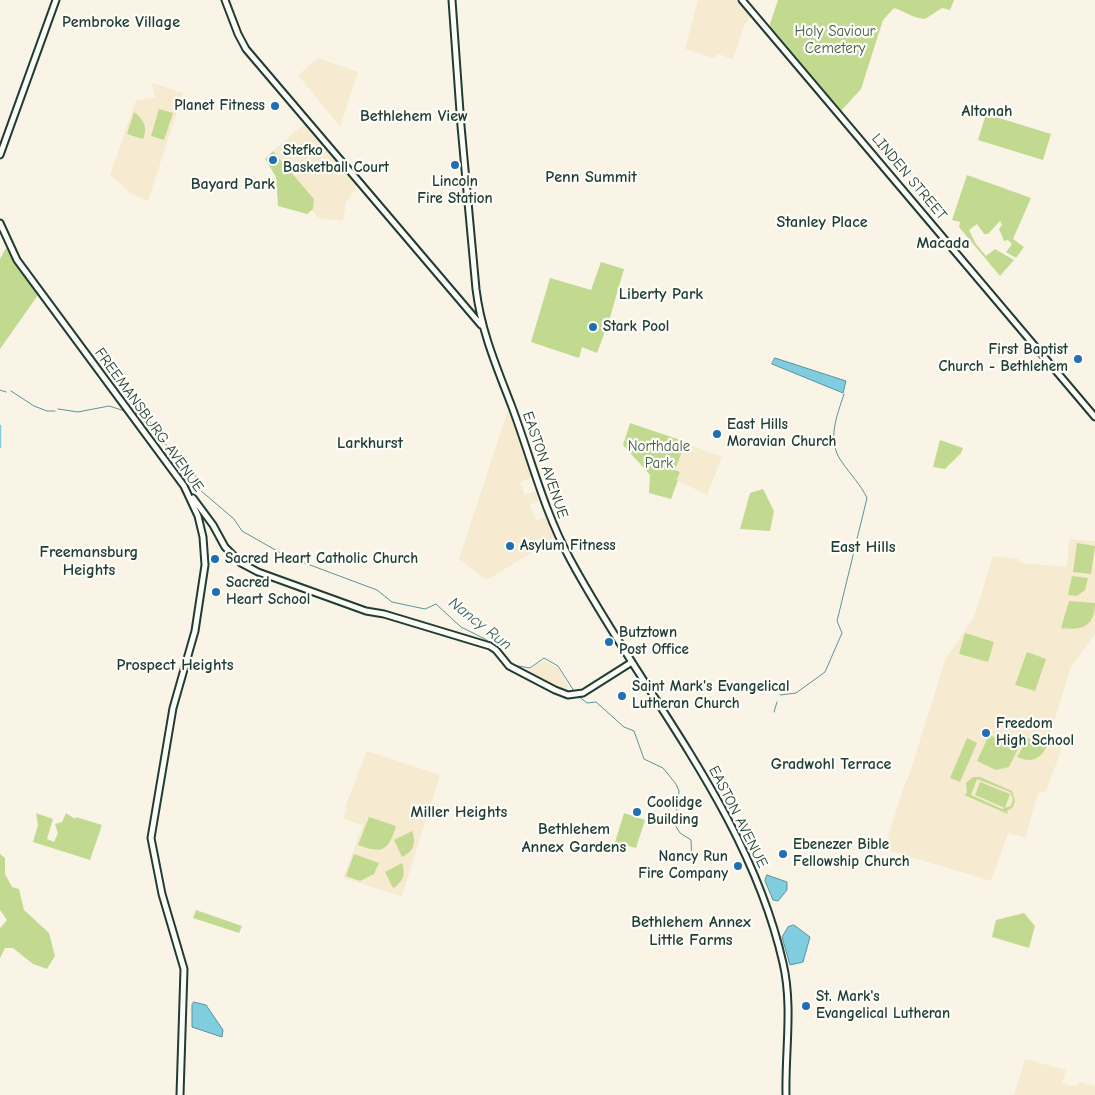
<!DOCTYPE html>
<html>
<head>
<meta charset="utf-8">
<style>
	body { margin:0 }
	canvas { display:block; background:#faf4e6 }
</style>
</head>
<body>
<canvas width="1095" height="1095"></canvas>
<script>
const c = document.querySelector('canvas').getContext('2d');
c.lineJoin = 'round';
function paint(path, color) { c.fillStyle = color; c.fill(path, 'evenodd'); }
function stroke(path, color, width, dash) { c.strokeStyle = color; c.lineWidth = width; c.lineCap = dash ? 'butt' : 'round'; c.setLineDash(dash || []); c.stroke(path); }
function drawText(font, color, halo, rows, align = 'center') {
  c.font = font + ' "Comic Neue",sans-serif'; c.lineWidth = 4.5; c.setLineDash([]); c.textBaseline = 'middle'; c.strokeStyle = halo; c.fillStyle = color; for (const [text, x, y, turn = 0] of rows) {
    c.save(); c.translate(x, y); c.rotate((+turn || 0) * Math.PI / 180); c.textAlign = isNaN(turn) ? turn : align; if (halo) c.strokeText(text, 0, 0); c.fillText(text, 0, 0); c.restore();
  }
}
const built = new Path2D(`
	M698 0H738L752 16 745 24 733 60 719 54 713 58 685 49Z
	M318 58 358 72 340 127 298 75Z
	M152 83 183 93 148 201 133 195 110 175 136 100 155 98Z
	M303 125 306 126 356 185V189L346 202 343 221 319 218 312 211 314 198 273 151Z
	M509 407 533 477 520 482 525 495 536 491 539 501 530 505 536 520 546 517 554 535 551 541 487 580 459 559Z
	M685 443 722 457 707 495 672 478Z
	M1069 539 1095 541V634L1071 667 1048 740 1062 748 1046 791 1040 792 1037 796 1025 838 1008 833 991 881 887 850 885 847 902 792 909 775 946 658 974 617 993 556 1019 559 1021 563 1067 567Z
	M544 660 558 668 568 686 566 693 526 673Z
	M367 751 440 775 402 896 343 878 363 825 343 819 347 808 345 807Z
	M1025 1059 1066 1070 1062 1083 1076 1087 1080 1082 1095 1086V1095H1014Z`);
const green = new Path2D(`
	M778 0H954L950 10 942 8 925 19C913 18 906 12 894 8L883 20 861 89 840 112 769 27Z
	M159 109 173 113 164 140 151 136Z
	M134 112C144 119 148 128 143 139L127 134Z
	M986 114 1051 134 1043 160 978 140Z
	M273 151 314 199 313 209 307 214 278 206 276 177 265 159Z
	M967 175 1031 198 1013 239 1024 247 1016 258 1006 252 1012 244 1008 240 1004 241 999 229 1002 225 1000 221 988 234H984L977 224 969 230 976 244 986 256 995 249 1014 260 1000 276 959 227 960 222 952 220Z
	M6 248 38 295 0 349V259Z
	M601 262 624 269 609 321 597 353 582 347 579 358 531 342 550 278 591 290Z
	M630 423 683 441V449L675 470 680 472 677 479 672 477 678 480 671 499 649 493 650 475 623 445Z
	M940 440 963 448 961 453 945 469 933 467Z
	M763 489 774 511 770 531 740 529 750 493Z
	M1077 543 1095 546 1091 574 1073 572Z
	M1072 576 1088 578 1085 590 1077 596 1068 595Z
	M1069 601 1095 603C1095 626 1082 631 1061 628Z
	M965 633 994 642 988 662 959 654Z
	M1027 652 1046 659 1035 691 1015 685Z
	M989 735 1019 747 1009 767 996 770 977 761Z
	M967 738 977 743 960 782 950 778Z
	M1028 738 1047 746C1040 760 1031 763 1017 757Z
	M973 777H980L1012 791 1015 801 1013 807 1007 811 1008 814 964 795 967 793 966 783ZM977 779 1010 792 1013 799 1011 806 1002 809 971 795Z
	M980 782 1010 794 1005 808 975 795Z
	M36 813 53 819 47 839 54 842 58 833 55 824 62 822 66 813 75 819 76 817 102 825 90 860 33 842 38 825Z
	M624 813 645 820 636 848 615 842Z
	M369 817 396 826C388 851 383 854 358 845Z
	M412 831C417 843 413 852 402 857L394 840Z
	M0 854 5 858V874L12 887 19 889 24 910 49 933 55 956 47 969 33 964 13 948H5L0 958V928L7 920 0 910Z
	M354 854 379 863 374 874 360 881 346 876Z
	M402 863C406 874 403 882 393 888L385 872Z
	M196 910 242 926 239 933 193 918Z
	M1024 913 1035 926 1029 948 992 937 996 920Z`);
const water = new Path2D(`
	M775 358 846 381 843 393 772 364Z
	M767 875 787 882V890L778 901 773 900 765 881Z
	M794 925 810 937 803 962 790 965 782 937 788 927Z
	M194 1002 206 1005 223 1030 222 1037 192 1027V1005Z`);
const stream = new Path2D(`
	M0 390 6 392
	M11 391 34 406 47 411H55
	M58 409 78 412 109 406 128 412
	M133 412C152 416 157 434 168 447 179 458 190 470 201 482L200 490 234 519 242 531 286 556 377 590 392 602 425 609 436 604 461 627 485 639 502 651 512 665 530 668 544 658 558 666 574 691
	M780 695 796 693 825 672 842 633 837 621 839 613 867 498C861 485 850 474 842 462 826 441 837 416 844 394
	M578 696 587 703 596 702 624 727 634 731 644 759 663 768 676 784 679 791 675 825 680 833 691 840 692 865
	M774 712 777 702`);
const canal = new Path2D(`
	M0 426V447`);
const major = new Path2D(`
	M225 0 238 34 246 49 481 325
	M452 0 461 126 476 289C481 331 497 368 512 407 531 458 544 511 570 559 642 693 749 812 783 963 793 1006 785 1051 786 1095
	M742 0 1095 417
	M0 155 56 0
	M0 223 17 260 184 486 198 516 203 537 205 565 195 631 173 708 151 838 162 894 184 969 180 1095
	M193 498 213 525 225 547 241 563 258 572 366 611 384 614 490 646 496 650 509 666 555 690 568 695 583 693 632 662`);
const markers = [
	[275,106,5,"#1f6fb2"],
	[273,160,5,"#1f6fb2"],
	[455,165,5,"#1f6fb2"],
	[593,327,5,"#1f6fb2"],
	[1078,359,5,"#1f6fb2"],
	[717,434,5,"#1f6fb2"],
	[510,546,5,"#1f6fb2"],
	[215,559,5,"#1f6fb2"],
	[216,592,5,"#1f6fb2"],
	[609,642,5,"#1f6fb2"],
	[622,696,5,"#1f6fb2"],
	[986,733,5,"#1f6fb2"],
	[637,812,5,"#1f6fb2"],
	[783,854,5,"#1f6fb2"],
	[738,866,5,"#1f6fb2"],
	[806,1006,5,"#1f6fb2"]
];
const parkNames = [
	["Holy Saviour",835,32],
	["Cemetery",835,49],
	["Northdale",659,447],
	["Park",659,464]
];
const poiNames = [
	["Planet Fitness",265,106,"right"],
	["Stefko",283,151],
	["Basketball Court",283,168],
	["Lincoln",455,182,"center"],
	["Fire Station",455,199,"center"],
	["Stark Pool",603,327],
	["First Baptist",1068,350,"right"],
	["Church - Bethlehem",1068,367,"right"],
	["East Hills",727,425],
	["Moravian Church",727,442],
	["Asylum Fitness",520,546],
	["Sacred Heart Catholic Church",225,559],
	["Sacred",226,583],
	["Heart School",226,600],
	["Butztown",619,633],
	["Post Office",619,650],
	["Saint Mark's Evangelical",632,687],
	["Lutheran Church",632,704],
	["Freedom",996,724],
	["High School",996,741],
	["Coolidge",647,803],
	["Building",647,820],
	["Ebenezer Bible",793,845],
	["Fellowship Church",793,862],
	["Nancy Run",728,857,"right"],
	["Fire Company",728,874,"right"],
	["St. Mark's",816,997],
	["Evangelical Lutheran",816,1014]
];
const streetNames = [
	["LINDEN STREET",909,177,50],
	["FREEMANSBURG AVENUE",149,420,54],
	["EASTON AVENUE",545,465,71],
	["EASTON AVENUE",738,817,63]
];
const neighbourhoodNames = [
	["Pembroke Village",121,22],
	["Altonah",987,111],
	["Bethlehem View",414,116],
	["Penn Summit",591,177],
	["Bayard Park",233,184],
	["Stanley Place",822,222],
	["Macada",943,243],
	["Liberty Park",661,294],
	["Larkhurst",370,443],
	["East Hills",863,547],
	["Freemansburg",89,552],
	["Heights",89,570],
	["Prospect Heights",175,665],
	["Gradwohl Terrace",831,764],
	["Miller Heights",459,812],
	["Bethlehem",574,829],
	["Annex Gardens",574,847],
	["Bethlehem Annex",691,922],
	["Little Farms",691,940]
];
const waterNames = [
	["Nancy Run",480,624,38]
];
paint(built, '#f6ead1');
paint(green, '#c2da90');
paint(water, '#80cddf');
stroke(water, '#59939b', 1);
stroke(stream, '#59939b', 1);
stroke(canal, '#80cddf', 2.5);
stroke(major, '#1f3d34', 9);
stroke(major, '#fdfcf7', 5);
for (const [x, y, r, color] of markers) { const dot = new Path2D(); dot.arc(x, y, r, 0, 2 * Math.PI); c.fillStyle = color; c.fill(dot); stroke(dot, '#fdfcf7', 2); }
drawText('15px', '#405c46', '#fdfcf7', parkNames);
drawText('bold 15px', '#1f3d34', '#fdfcf7', poiNames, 'left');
drawText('15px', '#1f3d34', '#fdfcf7', streetNames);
drawText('bold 16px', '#1f3d34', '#fdfcf7', neighbourhoodNames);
drawText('italic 16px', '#37615f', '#fdfcf7', waterNames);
</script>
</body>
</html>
